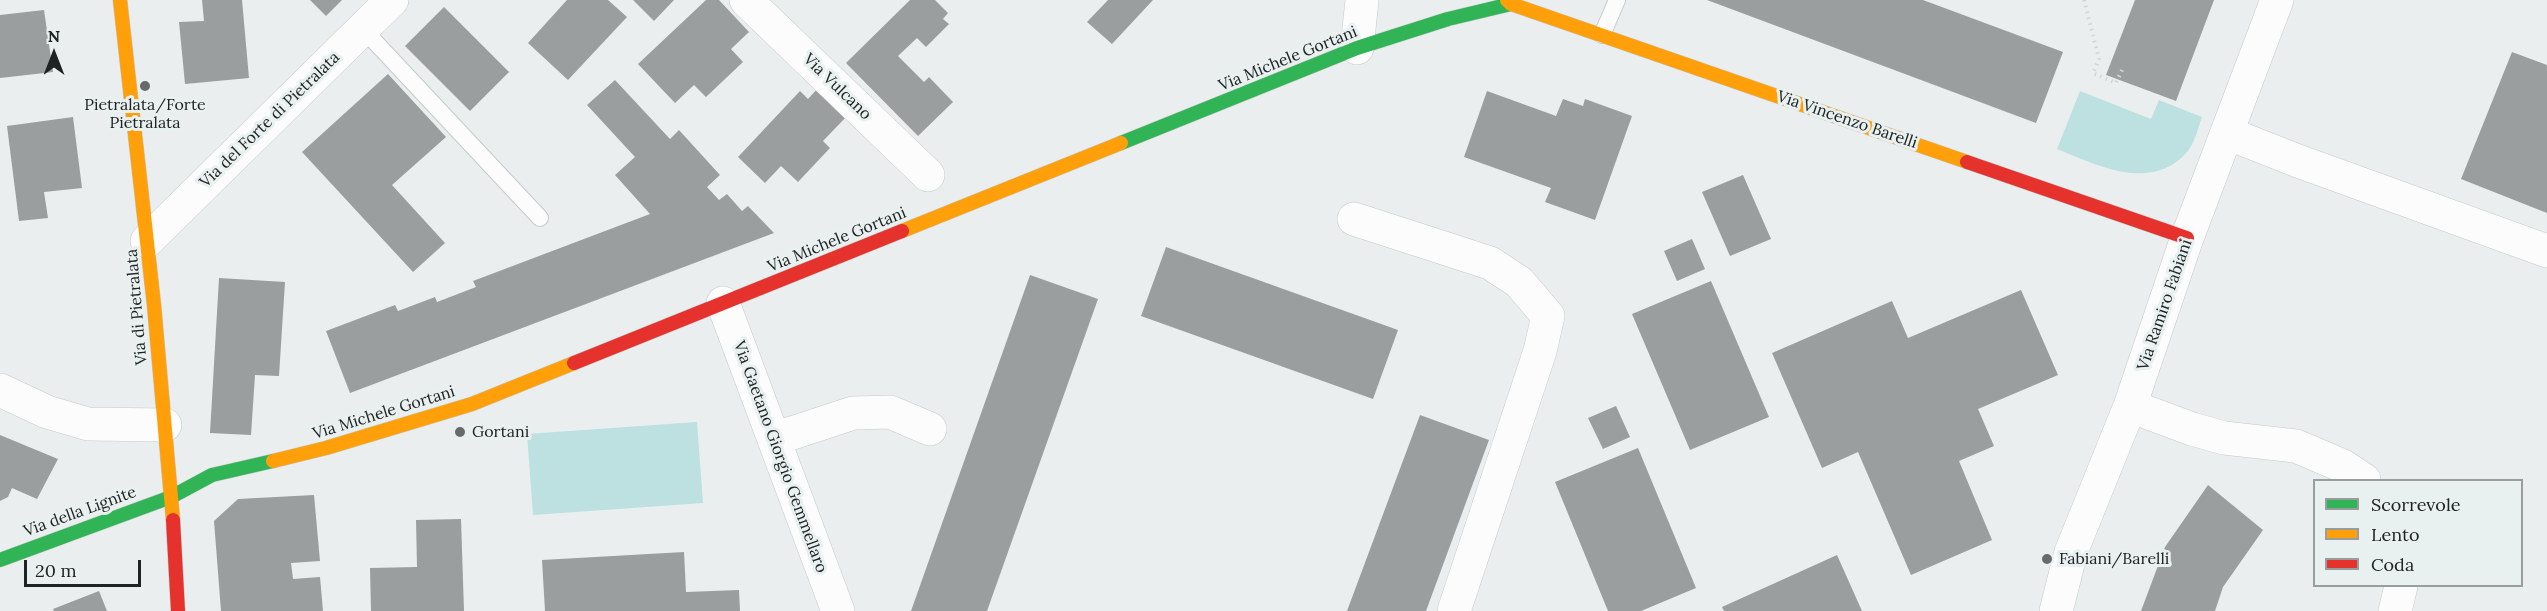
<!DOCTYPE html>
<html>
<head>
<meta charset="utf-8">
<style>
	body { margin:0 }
	#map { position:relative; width:2547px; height:611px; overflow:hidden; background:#eaeeee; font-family:Lora,serif }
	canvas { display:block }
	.legend { position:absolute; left:2313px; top:479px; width:210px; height:108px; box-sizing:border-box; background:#e8f0f0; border:2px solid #989e9e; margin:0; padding:8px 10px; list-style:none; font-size:18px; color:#202323 }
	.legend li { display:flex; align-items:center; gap:12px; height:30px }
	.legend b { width:30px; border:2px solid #989e9e }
	.north { position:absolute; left:24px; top:24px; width:60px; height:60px; -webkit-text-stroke:4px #e8f0f0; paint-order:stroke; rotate:0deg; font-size:16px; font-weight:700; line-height:24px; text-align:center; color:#202323 }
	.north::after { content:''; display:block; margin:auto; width:21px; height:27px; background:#202323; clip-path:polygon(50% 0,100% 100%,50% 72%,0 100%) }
	.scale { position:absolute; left:24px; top:560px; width:117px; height:27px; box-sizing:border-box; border:3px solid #202323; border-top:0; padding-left:8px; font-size:18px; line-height:21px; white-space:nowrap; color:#202323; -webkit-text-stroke:4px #e8f0f0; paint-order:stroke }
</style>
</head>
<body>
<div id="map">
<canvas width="2547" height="611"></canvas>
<ul class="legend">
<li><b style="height:8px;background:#30b455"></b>Scorrevole</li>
<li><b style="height:8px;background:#ff9f0a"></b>Lento</li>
<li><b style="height:8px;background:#e5322d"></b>Coda</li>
</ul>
<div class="north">N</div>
<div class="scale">20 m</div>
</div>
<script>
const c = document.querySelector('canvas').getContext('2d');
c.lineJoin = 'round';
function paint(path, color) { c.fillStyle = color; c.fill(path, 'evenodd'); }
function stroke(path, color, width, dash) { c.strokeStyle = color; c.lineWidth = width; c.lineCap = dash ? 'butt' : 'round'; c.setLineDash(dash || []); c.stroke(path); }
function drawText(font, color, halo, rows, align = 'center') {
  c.font = font + ' Lora,serif'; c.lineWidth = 6; c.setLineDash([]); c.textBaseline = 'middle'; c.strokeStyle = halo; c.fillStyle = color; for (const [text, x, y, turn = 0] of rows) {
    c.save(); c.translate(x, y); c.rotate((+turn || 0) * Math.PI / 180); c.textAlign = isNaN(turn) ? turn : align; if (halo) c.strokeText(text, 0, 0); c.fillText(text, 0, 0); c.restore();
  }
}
const green = new Path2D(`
	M2080 91 2151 119 2159 100 2202 117C2198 128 2195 143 2187 152 2151 193 2097 165 2057 149Z
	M697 422 703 503 533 515 527 434Z`);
const building = new Path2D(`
	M202 0H242L249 78 185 84 179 22 204 21Z
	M310 0H342L326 16Z
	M567 0H608L627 17 568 80 528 43Z
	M633 0H674L654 21Z
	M706 0H719L749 32 731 49 743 62 706 97 694 85 675 103 638 64Z
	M910 0H935L948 13 943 19 949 24 926 47 917 38 898 56 924 82 929 77 953 102 918 136 846 63Z
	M1108 0H1153L1112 44 1087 22Z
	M1707 0H1923L2063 52 2036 123Z
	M2135 0H2214L2176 101 2106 75Z
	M444 7 509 72 470 111 405 46Z
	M44 10 53 72 0 78V15Z
	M2512 52 2547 65V213L2461 179Z
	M388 74 446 137 392 185 445 243 413 272 302 152Z
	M615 80 670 139 679 130 720 175 707 187 719 200 727 194 742 211 748 206 774 233 350 393 326 331 395 305 398 311 435 297 437 302 476 287 473 281 650 214 615 175 635 157 587 105Z
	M819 87 848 115 823 141 830 148 798 182 781 166 765 183 738 157 800 91 808 99Z
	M1487 91 1556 116 1563 99 1583 106 1585 99 1632 116 1595 220 1545 202 1551 188 1464 157Z
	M73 117 82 188 44 192 48 218 19 221 7 126Z
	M1743 175 1771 239 1730 256 1702 192Z
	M1692 239 1705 269 1677 281 1664 251Z
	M1166 247 1398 330 1373 399 1141 316Z
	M1030 275 1098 299 987 611H911Z
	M219 278 285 282 279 376 255 375 251 435 210 433Z
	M1711 281 1769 417 1690 450 1632 314Z
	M2021 290 2058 375 1978 409 1994 446 1959 461 1992 540 1911 575 1858 452 1822 468 1772 353 1892 301 1908 338Z
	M1616 406 1630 437 1603 449 1588 418Z
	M1420 415 1489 440 1426 611H1347Z
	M0 435 58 459 37 499 12 488 8 497 0 501Z
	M1638 448 1696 588 1641 611H1608L1555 482Z
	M2208 485 2263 530 2223 587 2215 611H2141L2165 547Z
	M314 495 320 561 291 563 293 579 320 577 323 611H221L214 521 238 499Z
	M461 519 464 611H371L370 568 417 567 416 520Z
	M684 552 686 592 739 590 740 611H545L542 560Z
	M1837 555 1862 611H1724L1722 607Z
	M99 591 107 611H54L53 609Z`);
const path = new Path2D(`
	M2084 0 2099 59 2093 73 2116 83 2122 70`);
const lane = new Path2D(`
	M363 29 540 218
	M1602 35 1617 0`);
const street = new Path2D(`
	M746 0 928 175
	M1357 48 1362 0
	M2227 133 2298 161 2547 251
	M1354 219 1490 263 1519 282 1548 316 1540 351 1454 611
	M147 241 392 0
	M723 303 838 611
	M0 390 47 412 88 424 165 425
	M2130 406 2192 429 2224 438 2296 446 2343 466 2364 480
	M774 439 853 413 890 412 930 429
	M2056 611 2071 552 2130 406 2187 238 2277 0
	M2395 611 2401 586`);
const fast = new Path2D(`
	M1121 143 1357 48 1448 19 1511 4
	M0 560 171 497 212 475 273 461`);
const slow = new Path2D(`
	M120 0 154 305 173 520
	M1507 0 1511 4 1967 162
	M902 231 1121 143
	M273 461 326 448 472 404 574 363`);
const jam = new Path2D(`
	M1967 162 2187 238
	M574 363 902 231
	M173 520 178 611`);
const markers = [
	[145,86,6,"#676a6a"],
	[460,432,6,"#676a6a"],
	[2047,559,6,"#676a6a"]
];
const streetNames = [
	["Via Michele Gortani",1288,59,-22],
	["Via Vulcano",837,87,44],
	["Via del Forte di Pietralata",270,120,-44],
	["Via Vincenzo Barelli",1847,120,19],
	["Via Michele Gortani",837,240,-22],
	["Via Ramiro Fabiani",2165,305,-71],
	["Via di Pietralata",137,307,-95],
	["Via Michele Gortani",384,413,-17],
	["Via Gaetano Giorgio Gemmellaro",780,457,70],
	["Via della Lignite",80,512,-20]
];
const poiNames = [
	["Pietralata/Forte",145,105,"center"],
	["Pietralata",145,123,"center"],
	["Gortani",472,432],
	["Fabiani/Barelli",2059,559]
];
paint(green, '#bde0e1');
paint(building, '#9b9e9e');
stroke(lane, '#c6caca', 18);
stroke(street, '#c6caca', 34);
stroke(fast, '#c6caca', 15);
stroke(slow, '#c6caca', 15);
stroke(jam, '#c6caca', 15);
stroke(path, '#d5d5d5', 4, [1.5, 4.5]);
stroke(lane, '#fcfcfc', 16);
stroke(street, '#fcfcfc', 33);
stroke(fast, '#30b455', 14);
stroke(slow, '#ff9f0a', 14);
stroke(jam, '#e5322d', 14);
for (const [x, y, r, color] of markers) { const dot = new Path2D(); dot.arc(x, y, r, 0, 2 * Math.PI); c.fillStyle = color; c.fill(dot); stroke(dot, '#e8f0f0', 2); }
drawText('16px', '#202323', '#e8f0f0', streetNames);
drawText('16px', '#202323', '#e8f0f0', poiNames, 'left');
</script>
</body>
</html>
